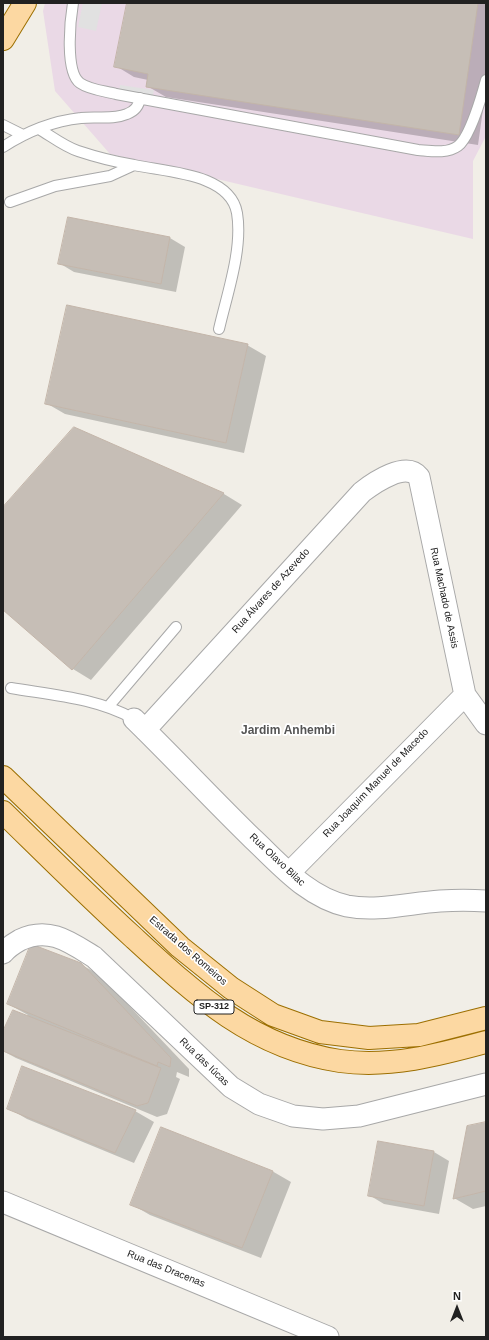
<!DOCTYPE html>
<html>
<head>
<meta charset="utf-8">
<style>
	body { margin:0 }
	#map { position:relative; width:489px; height:1340px; overflow:hidden; background:#f1eee7; font-family:Arial,sans-serif }
	canvas { display:block }
	.frame { position:absolute; inset:0; border:4px solid #212121; pointer-events:none }
	.north { position:absolute; left:437px; top:1288px; width:40px; height:40px; -webkit-text-stroke:3px #fff; paint-order:stroke; rotate:0deg; font-size:11px; font-weight:700; line-height:16px; text-align:center; color:#212121 }
	.north::after { content:''; display:block; margin:auto; width:14px; height:18px; background:#212121; clip-path:polygon(50% 0,100% 100%,50% 72%,0 100%) }
</style>
</head>
<body>
<div id="map">
<canvas width="489" height="1340"></canvas>
<div class="frame"></div>
<div class="north">N</div>
</div>
<script>
const c = document.querySelector('canvas').getContext('2d');
c.lineJoin = 'round';
function paint(path, color) { c.fillStyle = color; c.fill(path, 'evenodd'); }
function stroke(path, color, width, dash) { c.strokeStyle = color; c.lineWidth = width; c.lineCap = dash ? 'butt' : 'round'; c.setLineDash(dash || []); c.stroke(path); }
function drawText(font, color, halo, rows, align = 'center') {
  c.font = font + ' Arial,sans-serif'; c.lineWidth = 3.5; c.setLineDash([]); c.textBaseline = 'middle'; c.strokeStyle = halo; c.fillStyle = color; for (const [text, x, y, turn = 0] of rows) {
    c.save(); c.translate(x, y); c.rotate((+turn || 0) * Math.PI / 180); c.textAlign = isNaN(turn) ? turn : align; if (halo) c.strokeText(text, 0, 0); c.fillText(text, 0, 0); c.restore();
  }
}
const industrial = new Path2D(`
	M45 3H486V136L473 161V239L110 154 55 91 43 11Z`);
const parking = new Path2D(`
	M83 3H102L96 31 78 27Z
	M120 85 154 90 152 99 119 93Z`);
const shadow = new Path2D(`
	M128 3H486V88L478 145 166 97 147 86 148 80 134 77 116 66Z
	M68 218 170 238 185 247 176 292 74 272 59 263Z
	M247 345 266 356 244 453 65 414 46 403Z
	M74 428 224 494 242 505 91 680 73 669 3 609V509Z
	M80 964 100 975 189 1069V1077L177 1072 176 1077 180 1079 167 1114 157 1117 16 1058 3 1051V1034L28 1015 8 1004Z
	M8 1108 135 1111 154 1122 134 1163 27 1119Z
	M486 1123V1206L473 1209 454 1198Z
	M378 1142 434 1152 449 1161 439 1214 384 1204 369 1195Z
	M272 1171 291 1182 261 1258 150 1215 131 1204Z`);
const building = new Path2D(`
	M127 3H478L459 135 146 87 148 74 114 67Z
	M68 217 170 237 161 284 58 264Z
	M67 305 248 344 226 443 45 404Z
	M74 427 224 493 72 670 3 610V507Z
	M31 944 81 963 171 1058 170 1067 158 1062 157 1066 7 1004Z
	M13 1010 161 1068 148 1103 137 1106 3 1051V1031Z
	M22 1066 136 1110 115 1153 7 1109Z
	M486 1122V1191L453 1199 467 1126Z
	M161 1127 273 1171 242 1248 130 1205Z
	M378 1141 434 1151 424 1206 368 1196Z`);
const lane = new Path2D(`
	M73 3C70 21 65 72 80 83 90 90 105 91 116 94L418 150C431 151 447 154 458 146 470 137 482 95 486 80
	M3 125 23 135
	M39 129C51 136 65 147 78 151 96 157 116 162 134 165 165 172 230 173 237 213 243 249 227 294 219 329
	M3 147C26 132 53 121 81 118 96 116 113 120 127 114 135 111 139 106 140 98
	M10 202 55 186 110 176 134 165
	M11 688C52 695 97 698 134 719
	M108 707 176 627`);
const street = new Path2D(`
	M134 719C174 758 212 799 252 838 280 864 307 897 347 906 377 912 410 903 440 901 456 900 471 900 486 901
	M145 730 362 492C375 482 406 461 419 477L465 695 486 724
	M289 873 465 695
	M3 953C8 947 13 944 20 940 49 926 70 942 94 957L231 1087 259 1104 293 1116 323 1119 359 1116 486 1084
	M3 1202 328 1337`);
const primary = new Path2D(`
	M3 39 25 3
	M3 777 180 947 231 988 273 1015 320 1032 369 1038 419 1035 486 1018
	M3 812C46 854 89 897 134 938 196 995 253 1048 340 1061 390 1068 438 1055 486 1042`);
const shields = [
	[214,1007,40]
];
const shieldNames = [
	["SP-312",214,1007]
];
const streetNames = [
	["Rua Álvares de Azevedo",271,591,-48],
	["Rua Machado de Assis",444,598,78],
	["Rua Joaquim Manuel de Macedo",376,783,-46],
	["Rua Olavo Bilac",277,860,43],
	["Estrada dos Romeiros",188,951,41],
	["Rua das Iúcas",204,1062,44],
	["Rua das Dracenas",166,1269,22]
];
const quarterNames = [
	["Jardim Anhembi",288,731]
];
paint(industrial, '#ead9e6');
paint(parking, '#e1e1e1');
paint(shadow, '#0003');
paint(building, '#c6beb6');
stroke(building, '#c3b5a9', 1);
stroke(lane, '#a8a8a8', 12);
stroke(street, '#a8a8a8', 23);
stroke(primary, '#9c6f01', 24);
stroke(lane, '#fff', 10);
stroke(street, '#fff', 21);
stroke(primary, '#fcd8a2', 22);
for (const [x, y, w] of shields) { const box = new Path2D(); box.roundRect(x - w / 2, y - 7, w, 14, 3); c.fillStyle = '#fff'; c.fill(box); stroke(box, '#212121', 1); }
drawText('bold 9px', '#212121', null, shieldNames);
drawText('10px', '#212121', '#fff', streetNames);
drawText('bold 12px', '#545454', '#fff', quarterNames);
</script>
</body>
</html>
